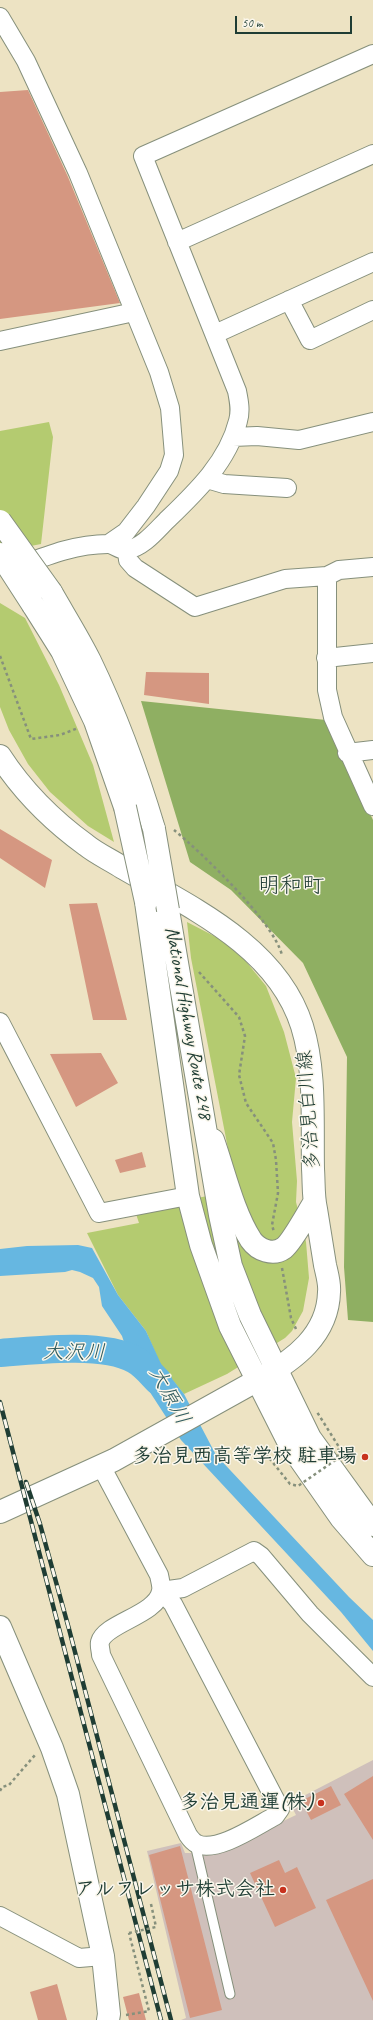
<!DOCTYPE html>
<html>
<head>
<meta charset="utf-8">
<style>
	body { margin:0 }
	#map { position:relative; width:373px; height:2020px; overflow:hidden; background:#ede3c3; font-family:Caveat,sans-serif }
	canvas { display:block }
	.scale { position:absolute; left:235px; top:16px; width:117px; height:18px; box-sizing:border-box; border:2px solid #1f3d34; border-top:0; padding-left:5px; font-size:12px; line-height:14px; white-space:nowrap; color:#1f3d34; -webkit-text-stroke:3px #fbf7ec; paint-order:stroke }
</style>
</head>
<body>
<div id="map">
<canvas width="373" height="2020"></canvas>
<div class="scale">50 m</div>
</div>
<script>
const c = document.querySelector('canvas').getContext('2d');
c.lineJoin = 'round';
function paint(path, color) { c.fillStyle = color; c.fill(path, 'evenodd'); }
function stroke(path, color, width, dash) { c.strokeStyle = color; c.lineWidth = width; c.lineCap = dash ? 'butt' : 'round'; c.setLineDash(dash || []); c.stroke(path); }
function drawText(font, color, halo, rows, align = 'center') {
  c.font = font + ' Caveat,"Klee One",sans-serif'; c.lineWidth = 3; c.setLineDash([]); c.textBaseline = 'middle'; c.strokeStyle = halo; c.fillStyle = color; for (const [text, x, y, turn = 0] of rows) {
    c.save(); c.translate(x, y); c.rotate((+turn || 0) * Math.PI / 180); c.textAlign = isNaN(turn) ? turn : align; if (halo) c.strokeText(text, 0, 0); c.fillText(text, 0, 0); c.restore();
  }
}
const industrial = new Path2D(`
	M373 1760V2020H181L186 2018 147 1851 181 1843 185 1853H216L296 1815 290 1803Z`);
const green = new Path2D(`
	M49 422 53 437 41 544 0 552V431Z
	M0 603 25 618 59 685 93 765 114 842 88 826 50 792 28 764 9 730 0 707Z
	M187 922 218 938 244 959 266 986 284 1032 296 1078 292 1122 297 1181 296 1202 306 1242 309 1278 303 1311 292 1331 285 1338 227 1374 184 1394 161 1366 146 1331 118 1295 87 1233 139 1223 135 1211 236 1190 191 958Z`);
const forest = new Path2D(`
	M141 701 326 720 373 820V1322L348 1320 344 1267 347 1057 303 963 231 890 190 862Z`);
const water = new Path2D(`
	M78 1245 92 1248 118 1295 146 1331 162 1366 184 1394 216 1455 349 1597 373 1620V1651L341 1612 181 1440 131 1363 122 1336 102 1306 99 1287 93 1278 80 1272 72 1270 65 1272 0 1276V1249L27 1246Z`);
const river = new Path2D(`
	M0 1353C35 1350 105 1342 135 1360 144 1365 151 1374 158 1381`);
const building = new Path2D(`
	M28 90 68 177 120 303 0 319V92Z
	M146 672 209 673V704L144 695Z
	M0 829 52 860 45 888 0 858Z
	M97 903 127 1020H93L69 904Z
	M101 1053 118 1083 76 1107 50 1054Z
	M142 1152 146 1167 120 1173 115 1160Z
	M373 1776V1840L344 1794Z
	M331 1786 341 1805 311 1820 301 1801Z
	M180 1846 222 2010 190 2018 149 1855Z
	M279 1860 285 1873 297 1867 316 1908 275 1927 250 1873Z
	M373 1879V2001L326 1900Z
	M57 1984 67 2020H38L30 1992Z
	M139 1993 146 2020H129L123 1997Z`);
const path = new Path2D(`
	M0 656 31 739 60 735 78 728
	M174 830C202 853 273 921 282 955
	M199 972 239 1017 245 1036 239 1075 246 1103 273 1143 276 1160 278 1193 272 1225 274 1232
	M282 1268 291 1318 296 1329
	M0 1791 2 1787 9 1785 35 1755
	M151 1904 156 1927
	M126 2015 149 2011 129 1933`);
const lane = new Path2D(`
	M195 1844 230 1994`);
const street = new Path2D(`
	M0 17 26 61 78 173 159 372 170 408 174 455 169 471 146 506 126 532 110 543
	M177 242 373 154
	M289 300 310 340 373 310
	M215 334 373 262
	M0 341 134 312
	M233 437 257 436 299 440 373 422
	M207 479 224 484 287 488
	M127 550 128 560 135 568 195 607 285 579 327 576 339 570 373 567
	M17 567C46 556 75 544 108 544 114 544 120 551 127 550 143 547 155 532 166 521 195 493 228 462 238 421 241 411 239 401 237 391L143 156 373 54
	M327 576V690L333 717 373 806
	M326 658 373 653
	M347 753 373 750
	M0 1022 99 1213 188 1196
	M101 1466 159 1575C160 1580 162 1587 161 1591 157 1615 105 1623 100 1642 99 1646 101 1651 101 1655L188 1835C190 1838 193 1842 197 1844 217 1853 256 1826 275 1816L280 1809 173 1604 161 1591
	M161 1591 183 1588 254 1551 261 1556 310 1614 373 1677
	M0 1916 79 1958 103 1956`);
const secondary = new Path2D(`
	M0 1512 114 1460 256 1381
	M0 1627 52 1748 68 1794 103 1956 109 2014 108 2020`);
const primary = new Path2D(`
	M0 756C22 790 53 821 86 845 97 854 111 860 123 868 190 907 277 946 302 1026 316 1071 312 1122 313 1169 314 1183 313 1196 316 1209 319 1228 322 1246 325 1265 327 1274 330 1284 329 1292 328 1335 294 1360 260 1379
	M213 1140C224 1171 233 1212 251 1240 258 1250 273 1256 284 1248 292 1242 307 1214 314 1203`);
const highway = new Path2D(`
	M51 592C64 615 78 637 90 661 116 715 137 772 154 829
	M33 605 62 651 95 721 125 807
	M146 902 188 1196 201 1245 230 1326 290 1445 341 1518 373 1555
	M168 910 220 1215 231 1266 250 1315 310 1438 373 1525`);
const rail = new Path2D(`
	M0 1402 161 2020
	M26 1482 40 1524 69 1629 171 2020`);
const pathBridge = new Path2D(`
	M262 1449 290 1484 298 1486 337 1459 339 1447 317 1412
	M129 1933 156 1927`);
const highwayBridge = new Path2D(`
	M0 521 51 592
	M0 554 33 605
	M125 807 146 902
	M154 829 168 910`);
const markers = [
	[365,1457,4,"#c8321e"],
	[321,1803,4,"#c8321e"],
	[283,1890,4,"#c8321e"]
];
const streetNames = [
	["National Highway Route 248",188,1023,80],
	["多治見白川線",309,1110,-94]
];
const poiNames = [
	["多治見西高等学校 駐車場",357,1457],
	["多治見通運(株)",313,1803],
	["アルフレッサ株式会社",275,1890]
];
const waterNames = [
	["大沢川",74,1353,1],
	["大原川",169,1396,61]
];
const quarterNames = [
	["明和町",291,886]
];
paint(industrial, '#cfc0bb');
paint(green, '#b4cb70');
paint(forest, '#8faf62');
paint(water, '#66b7e1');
stroke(river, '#66b7e1', 28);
paint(building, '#d59781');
stroke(lane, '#86907c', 11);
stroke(street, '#86907c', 20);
stroke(secondary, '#86907c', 24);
stroke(primary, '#86907c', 24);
stroke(highway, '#86907c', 24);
stroke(path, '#86907c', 2.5, [3, 3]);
stroke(lane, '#fff', 9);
stroke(street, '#fff', 18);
stroke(secondary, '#fff', 22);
stroke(primary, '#fff', 22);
stroke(highway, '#fff', 22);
stroke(rail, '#1f3d34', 4.5);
stroke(rail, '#fbf7ec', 3, [9]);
stroke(highwayBridge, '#86907c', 24, []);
stroke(pathBridge, '#86907c', 2.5, [3, 3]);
stroke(highwayBridge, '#fff', 22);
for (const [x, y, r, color] of markers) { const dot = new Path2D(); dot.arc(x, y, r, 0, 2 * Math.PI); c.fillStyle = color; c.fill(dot); stroke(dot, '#fbf7ec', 1.5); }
drawText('20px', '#1f3d34', '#fbf7ec', streetNames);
drawText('bold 20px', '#1f3d34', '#fbf7ec', poiNames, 'right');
drawText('italic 21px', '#315c5f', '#fbf7ec', waterNames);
drawText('22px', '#1f3d34', '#fbf7ec', quarterNames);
</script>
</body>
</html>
